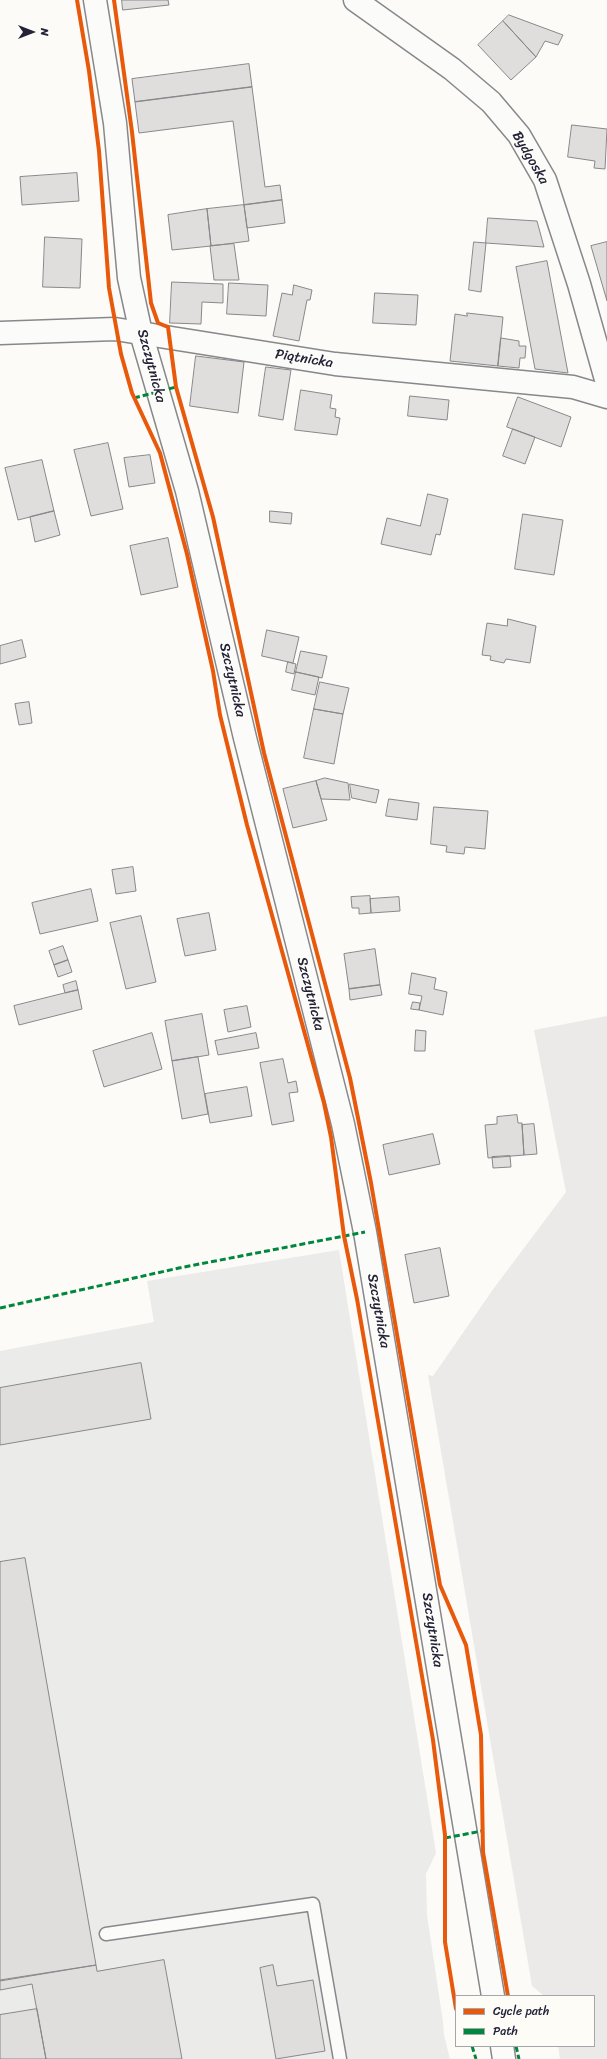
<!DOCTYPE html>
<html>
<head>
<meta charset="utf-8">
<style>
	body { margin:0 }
	#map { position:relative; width:607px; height:2059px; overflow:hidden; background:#fcfbf8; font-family:Sriracha,sans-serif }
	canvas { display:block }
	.legend { position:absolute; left:455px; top:1995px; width:140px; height:52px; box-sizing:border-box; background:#fdfcf7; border:1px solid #a5a5ac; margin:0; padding:5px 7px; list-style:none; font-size:12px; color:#22223b }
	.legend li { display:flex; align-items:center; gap:8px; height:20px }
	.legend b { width:20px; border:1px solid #a5a5ac }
	.north { position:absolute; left:12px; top:12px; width:40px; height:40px; -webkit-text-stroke:3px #fdfcf7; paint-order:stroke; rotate:90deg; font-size:11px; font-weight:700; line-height:16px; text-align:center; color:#22223b }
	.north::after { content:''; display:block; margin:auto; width:14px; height:18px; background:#22223b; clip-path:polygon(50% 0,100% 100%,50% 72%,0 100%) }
</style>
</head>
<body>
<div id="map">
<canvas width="607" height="2059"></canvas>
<ul class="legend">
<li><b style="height:5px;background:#e8590c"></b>Cycle path</li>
<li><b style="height:5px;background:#00873e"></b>Path</li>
</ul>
<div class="north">N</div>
</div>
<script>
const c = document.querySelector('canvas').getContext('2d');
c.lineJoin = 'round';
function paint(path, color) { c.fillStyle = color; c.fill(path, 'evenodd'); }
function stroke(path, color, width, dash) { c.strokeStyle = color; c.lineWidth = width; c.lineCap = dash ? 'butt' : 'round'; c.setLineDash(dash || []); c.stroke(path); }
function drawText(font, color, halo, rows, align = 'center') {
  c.font = font + ' Sriracha,sans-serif'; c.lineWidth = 3.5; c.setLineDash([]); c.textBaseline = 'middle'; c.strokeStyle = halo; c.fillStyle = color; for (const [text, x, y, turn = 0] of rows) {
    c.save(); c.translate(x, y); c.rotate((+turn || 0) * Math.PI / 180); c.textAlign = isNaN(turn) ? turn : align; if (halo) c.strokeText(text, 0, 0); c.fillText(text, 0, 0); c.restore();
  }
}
const built = new Path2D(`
	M339 1250 436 1853 426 1874 427 1915 443 2022 444 2035 450 2059H0V1351L154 1322 147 1281Z`);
const green = new Path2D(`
	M607 1016V2059H560L558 2046H594V1996H544L532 1986 428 1375 433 1376 494 1288 566 1192 534 1030Z`);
const building = new Path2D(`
	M122 0H168L169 5 123 10Z
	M509 15 563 35 558 45 545 41 536 57 503 21Z
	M503 21 536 57 511 80 478 45Z
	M249 64 252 87 135 102 132 79Z
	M252 87 265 187 280 185 282 200 244 205 233 121 139 133 135 102Z
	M572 125 607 129 605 169 594 168 595 161 568 157Z
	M77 173 79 201 22 205 20 177Z
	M282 200 285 223 247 228 244 205Z
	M244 205 249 241 211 246 207 209Z
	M207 209 211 246 172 250 168 215Z
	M488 218 537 221 544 247 486 243Z
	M45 237 82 239 80 288 43 287Z
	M474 242 486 243 481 292 469 290Z
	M607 242V301L591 246Z
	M234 244 239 280H214L210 246Z
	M547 261 568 373 535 369 516 267Z
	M172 282 223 284V303L202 302 201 324 170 323Z
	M229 283 268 285 266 316 227 314Z
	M294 285 312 290 310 300H307L299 341 273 336 282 293 292 295Z
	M375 293 418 295 416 325 373 323Z
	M467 313 503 317 498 366 450 361 455 314 467 316Z
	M501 338 519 341V346H526L525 358H520L519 368 498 366Z
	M196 356 244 362 238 413 190 406Z
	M266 367 291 370 283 420 259 416Z
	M301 390 332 395 330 408 336 409 335 417 340 418 337 435 295 430Z
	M410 396 449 400 447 420 408 416Z
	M518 397 571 417 561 447 507 427Z
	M513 429 535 437 525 464 503 456Z
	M108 443 123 509 91 516 74 450Z
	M150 455 155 483 129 487 124 458Z
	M42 460 54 511 18 520 5 468Z
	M428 494 448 499 440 535 436 534 431 555 381 544 387 518 420 526Z
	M54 511 60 535 35 542 30 517Z
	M270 511 292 513 291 524 270 522Z
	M523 514 563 520 554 575 515 569Z
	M168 538 178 587 141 595 130 546Z
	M508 619 536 626 530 663 506 659 504 663 490 660 491 656 482 655 487 623 507 626Z
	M267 630 299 637 293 663 262 656Z
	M22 640 26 657 0 664V646Z
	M301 651 327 656 322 678 296 672Z
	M288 662 296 664 294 674 286 672Z
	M296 672 319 677 315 695 292 690Z
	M320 682 349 688 343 714 314 709Z
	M29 702 32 723 19 725 15 704Z
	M314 709 343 714 334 764 304 758Z
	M325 778 348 783 350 800 321 799 316 781Z
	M316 781 327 820 293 828 283 789Z
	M350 784 379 790 376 803 352 798Z
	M389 799 419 803 417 820 386 816Z
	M434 807 488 811 485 849 465 847 464 854 446 852 447 846 431 844Z
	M133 867 136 891 116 894 112 870Z
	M91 889 98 921 40 934 32 903Z
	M370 896 371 913 359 914V908H352L351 897Z
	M399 897 400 911 371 913 370 899Z
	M209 913 216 950 185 956 177 919Z
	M141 916 156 982 126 989 110 923Z
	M63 946 68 960 54 965 49 951Z
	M375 949 380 985 349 989 344 954Z
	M68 960 72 972 58 977 54 965Z
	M412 973 436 978 434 989 447 992 443 1015 419 1010 422 996 409 994Z
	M76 981 78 990 65 993 63 985Z
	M380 985 382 995 350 1000 349 989Z
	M78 990 82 1009 19 1025 14 1006Z
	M413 1002 420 1003 419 1010 411 1009Z
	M247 1006 251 1027 228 1032 224 1010Z
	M202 1014 209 1055 172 1061 165 1021Z
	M416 1030 426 1031 425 1051H415Z
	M152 1033 162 1069 104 1087 93 1051Z
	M256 1033 259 1048 218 1055 215 1041Z
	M198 1057 208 1114 182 1119 172 1061Z
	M283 1059 288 1083 296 1081 298 1092 289 1093 294 1121 272 1125 260 1063Z
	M247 1087 252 1116 210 1123 205 1094Z
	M517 1115 518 1123H522L524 1155 488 1158 485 1125 497 1124V1117Z
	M534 1124 537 1154 524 1155 522 1125Z
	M433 1134 440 1164 389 1175 383 1145Z
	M510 1156 511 1167 493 1168 492 1157Z
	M440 1248 449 1296 414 1303 405 1255Z
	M141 1363 151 1419 0 1445V1388Z
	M25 1558 96 1965 0 1981V1562Z
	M164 1960 182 2059H46L32 1984 0 1990V1980L96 1965 97 1971Z
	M273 1965 277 1986 313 1980 325 2051 276 2059 260 1968Z
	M37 2009 46 2059H0V2015Z`);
const lane = new Path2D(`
	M106 1934 313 1904 340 2059`);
const street = new Path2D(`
	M355 0 452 69 491 102 519 135 545 180 579 284 607 383
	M0 333 115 329 335 364 573 387 607 397`);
const secondary = new Path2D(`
	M95 0 115 123 129 278 141 333 187 491 245 738 343 1124 365 1232 493 1996
	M502 2046 504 2059`);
const quiet = new Path2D(`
	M134 398 176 387
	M0 1308 179 1268 365 1232
	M445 1838 482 1831
	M472 2046 476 2059
	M516 2046 519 2059`);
const cycleway = new Path2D(`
	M77 0 89 71 99 151 109 288 121 354 132 393 160 453 187 554 213 671 220 715 247 825 324 1103 331 1137 344 1236 357 1299 433 1740 445 1835V1942L456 2009
	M114 0 132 132 151 303 158 323 168 327 176 387 213 517 264 753 350 1078 371 1183 440 1585 466 1645 481 1735 483 1852 508 1996`);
const streetNames = [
	["Bydgoska",530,158,60],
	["Piątnicka",304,359,9],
	["Szczytnicka",151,366,75],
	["Szczytnicka",232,680,77],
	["Szczytnicka",310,994,76],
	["Szczytnicka",378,1311,80],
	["Szczytnicka",432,1630,81]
];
paint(built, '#ebebe9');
paint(green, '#ebeae8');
paint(building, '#dfdedd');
stroke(building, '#88888c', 1);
stroke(lane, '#88888c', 15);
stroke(street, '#88888c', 25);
stroke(secondary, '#88888c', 25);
stroke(lane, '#fbfbf9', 12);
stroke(street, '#fbfbf9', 22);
stroke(secondary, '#fbfbf9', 22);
stroke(quiet, '#00873e', 3, [6, 3]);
stroke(cycleway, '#e8590c', 4);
drawText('14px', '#22223b', '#fdfcf7', streetNames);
</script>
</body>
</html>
